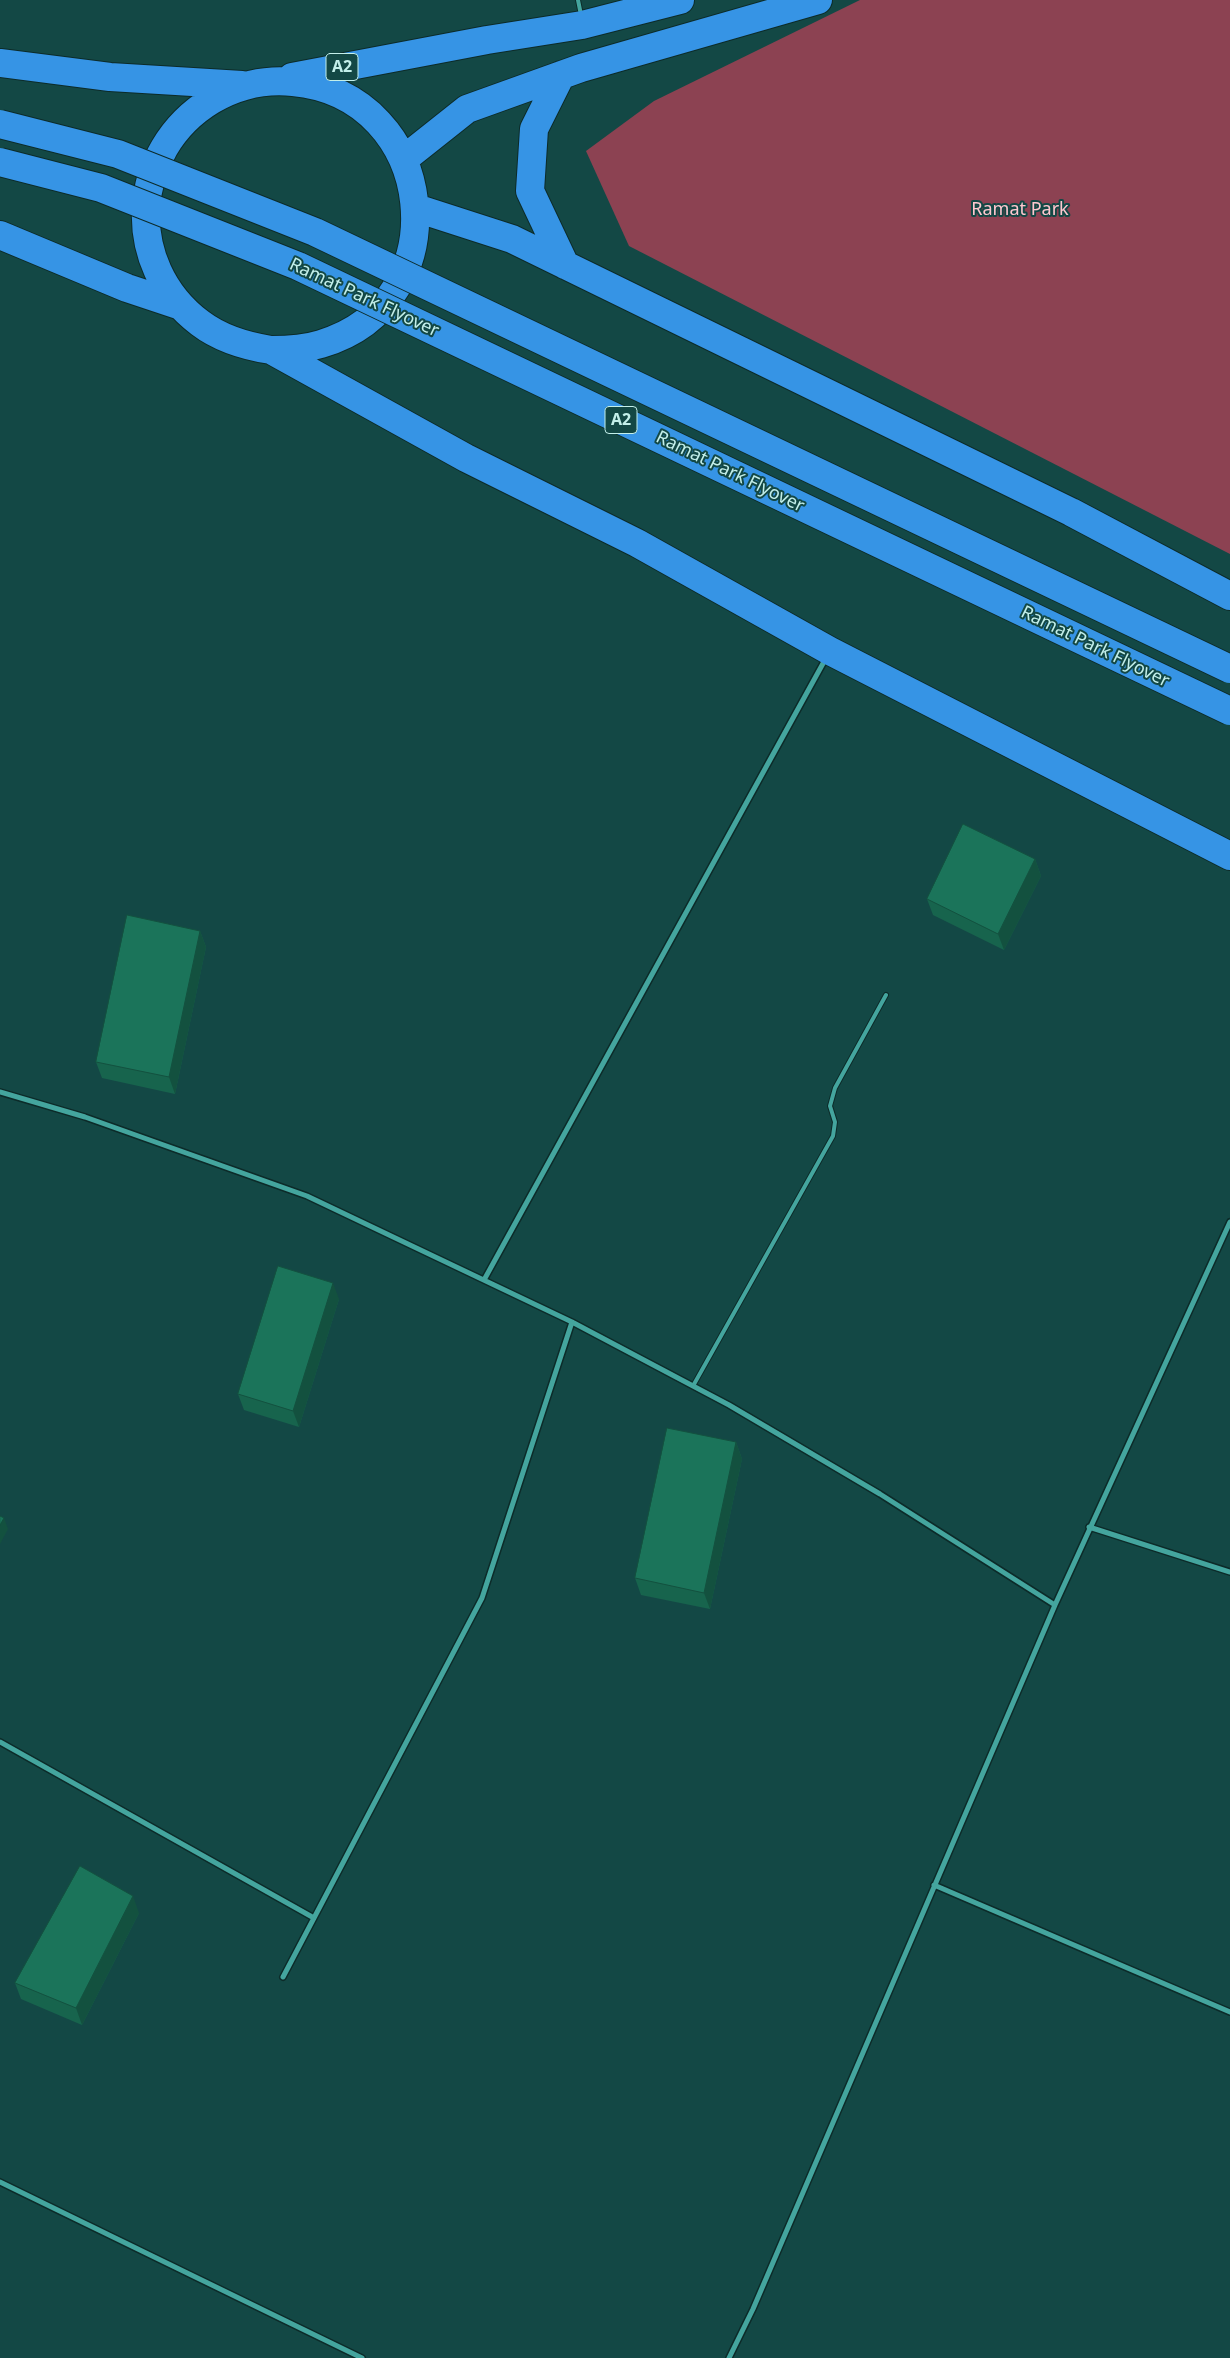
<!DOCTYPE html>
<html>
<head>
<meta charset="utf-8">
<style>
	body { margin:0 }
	canvas { display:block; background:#134845 }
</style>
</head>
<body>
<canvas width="1230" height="2358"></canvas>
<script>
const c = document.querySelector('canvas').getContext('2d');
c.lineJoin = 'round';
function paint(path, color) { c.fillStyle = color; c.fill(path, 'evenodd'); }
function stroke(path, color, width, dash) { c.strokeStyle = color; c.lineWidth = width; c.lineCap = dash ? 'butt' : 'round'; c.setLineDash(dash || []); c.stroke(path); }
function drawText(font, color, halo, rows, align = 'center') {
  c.font = font + ' "Noto Sans",sans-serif'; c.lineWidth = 4; c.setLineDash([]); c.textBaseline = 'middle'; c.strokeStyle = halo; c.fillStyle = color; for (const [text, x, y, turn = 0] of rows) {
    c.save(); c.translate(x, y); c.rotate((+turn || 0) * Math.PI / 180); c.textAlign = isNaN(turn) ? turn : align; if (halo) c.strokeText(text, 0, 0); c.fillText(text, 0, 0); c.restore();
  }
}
const green = new Path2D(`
	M860 0H1230V554L629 246 586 151 654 101Z`);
const lane = new Path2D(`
	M578 0 581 15
	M693 1386 833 1136 835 1122 830 1106 835 1088 886 995`);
const street = new Path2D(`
	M0 1092 85 1117 307 1196 572 1322 729 1405 880 1494 1055 1605
	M484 1280 826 658
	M1089 1527 1230 1572
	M0 1742 314 1918
	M934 1885 1230 2012
	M283 1977 482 1598 572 1322
	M0 2182 362 2358
	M729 2358 753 2309 1055 1605 1230 1222`);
const highway = new Path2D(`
	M0 63 110 77 242 85
	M561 75 534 129 530 191 565 265
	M292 77 487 40 582 25 680 0
	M404 159 467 109 581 68 818 0
	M416 208 512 239 1071 512 1230 596
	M0 235 127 288 181 306
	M271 350C288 350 305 349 321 344 461 303 439 95 293 82 265 79 236 86 212 100 129 150 123 265 200 323 221 339 245 346 271 350L466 458 637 543 830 651 1230 856`);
const highwayBridge = new Path2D(`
	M0 124 118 154 315 232 1230 669
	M0 162 101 188 298 266 1230 711`);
const wall = new Path2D(`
	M1035 859 1041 876 1004 950 933 915 927 899Z
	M200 931 206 947 175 1094 102 1078 96 1062Z
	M339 1299 299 1427 244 1410 238 1394Z
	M736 1442 742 1459 710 1609 641 1595 635 1578Z
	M139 1913 82 2025 21 1999 15 1983Z`);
const shadedWall = new Path2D(`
	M1035 859 1041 876 1004 950 998 934Z
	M200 931 206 947 175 1094 169 1077Z
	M333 1283 339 1299 299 1427 293 1411Z
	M736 1442 742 1459 710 1609 704 1593Z
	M4 1518 8 1529 0 1544V1525Z
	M133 1896 139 1913 82 2025 76 2008Z`);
const building = new Path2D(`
	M963 824 1035 859 998 934 927 899Z
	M127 915 200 931 169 1077 96 1062Z
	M278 1266 333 1283 293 1411 238 1394Z
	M667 1428 736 1442 704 1593 635 1578Z
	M0 1516 4 1518 0 1525Z
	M80 1866 133 1896 76 2008 15 1983Z`);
const shields = [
	[342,67,32],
	[621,420,32]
];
const shieldNames = [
	["A2",342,67],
	["A2",621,420]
];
const parkNames = [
	["Ramat Park",1020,210]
];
const streetNames = [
	["Ramat Park Flyover",364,298,25],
	["Ramat Park Flyover",730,472,26],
	["Ramat Park Flyover",1095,647,26]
];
paint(green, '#8c4252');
stroke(lane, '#0c2b29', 6);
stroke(street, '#0c2b29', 8);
stroke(highway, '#0c2b29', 30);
stroke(lane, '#44a59e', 4);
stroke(street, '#44a59e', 5);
stroke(highway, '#3694e5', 28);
stroke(highwayBridge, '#0c2b29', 30, []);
stroke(highwayBridge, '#3694e5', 28);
paint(wall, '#17644d');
paint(shadedWall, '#13513f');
paint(building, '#1b745a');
stroke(building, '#13513f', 1);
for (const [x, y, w] of shields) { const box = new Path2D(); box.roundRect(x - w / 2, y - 13.5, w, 27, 4); c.fillStyle = '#134845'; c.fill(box); stroke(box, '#c3efea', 1); }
drawText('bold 16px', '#c3efea', null, shieldNames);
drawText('18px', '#ffc7cf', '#134845', parkNames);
drawText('18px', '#c3efea', '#134845', streetNames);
</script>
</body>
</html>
